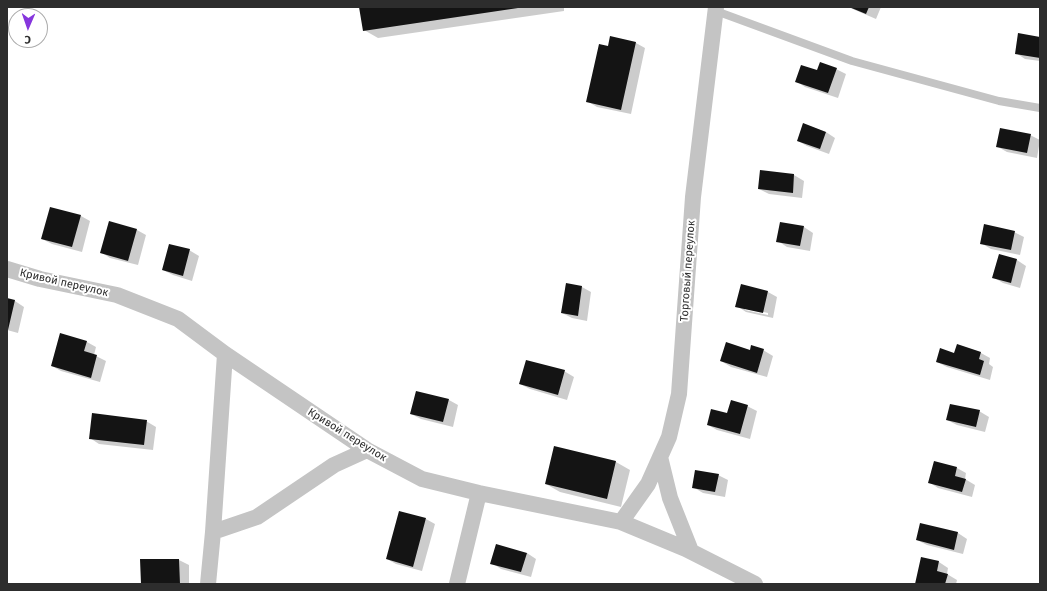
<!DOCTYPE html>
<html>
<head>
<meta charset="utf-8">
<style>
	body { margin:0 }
	#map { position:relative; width:1047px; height:591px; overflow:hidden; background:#fff; font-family:"Fira Sans",sans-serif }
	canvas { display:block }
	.frame { position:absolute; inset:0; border:8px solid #2d2d2d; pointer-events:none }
	.north { position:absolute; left:8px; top:8px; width:40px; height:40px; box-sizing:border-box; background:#fff; border:1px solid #ababab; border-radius:50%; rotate:182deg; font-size:11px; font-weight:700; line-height:16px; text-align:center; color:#2d2d2d }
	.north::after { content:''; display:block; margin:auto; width:14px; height:18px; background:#8636dd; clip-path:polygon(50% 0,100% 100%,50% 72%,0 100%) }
</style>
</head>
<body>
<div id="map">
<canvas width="1047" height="591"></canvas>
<div class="frame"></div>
<div class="north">С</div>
</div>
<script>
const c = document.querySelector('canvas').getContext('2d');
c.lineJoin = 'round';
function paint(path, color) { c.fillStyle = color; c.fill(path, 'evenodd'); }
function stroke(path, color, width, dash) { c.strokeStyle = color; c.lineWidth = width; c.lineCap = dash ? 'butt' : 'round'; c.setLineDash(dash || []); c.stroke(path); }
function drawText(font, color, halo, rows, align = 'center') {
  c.font = font + ' "Fira Sans",sans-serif'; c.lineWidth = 4; c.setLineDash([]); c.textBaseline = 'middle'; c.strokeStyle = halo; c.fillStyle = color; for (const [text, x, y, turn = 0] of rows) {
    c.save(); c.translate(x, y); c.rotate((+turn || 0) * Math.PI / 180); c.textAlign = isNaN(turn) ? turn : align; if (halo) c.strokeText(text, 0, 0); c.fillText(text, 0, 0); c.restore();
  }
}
const shadow = new Path2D(`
	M360 7H564V11L378 38 364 30Z
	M848 7H881L876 19Z
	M1040 38V61L1025 59 1016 53Z
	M636 43 645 48 631 114 597 107 587 101 609 47Z
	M836 69 846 74 838 98 805 87 796 81 817 72Z
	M804 124 826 132 835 138 829 154 807 146 798 141Z
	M1030 135 1040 140 1037 158 1007 152 998 147Z
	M761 172 794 175 804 181 802 198 769 194 759 189Z
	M81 216 90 221 82 252 52 244 42 239Z
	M109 222 137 230 146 235 138 265 110 258 101 252Z
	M804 227 813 233 810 251 787 247 778 241Z
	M1014 232 1024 237 1020 255 991 249 981 243Z
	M189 250 199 256 192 281 173 275 163 270Z
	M999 255 1017 260 1026 266 1020 288 1003 283 993 277Z
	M566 284 582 287 591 292 587 321 572 318 562 313Z
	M741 285 768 292 777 297 773 318 746 312 737 306ZM745 308 768 313V315L745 310Z
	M7 299 15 301 24 307 18 333 7 330Z
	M61 334 87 342 96 347 94 355 106 361 100 382 61 371 52 366Z
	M763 350 773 356 767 377 731 367 721 361Z
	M981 353 990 358 989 364 993 367 990 380 947 367 937 362 955 354Z
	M564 371 574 377 567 400 530 389 520 384Z
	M449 400 458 405 453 427 421 419 411 414Z
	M747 406 757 411 750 439 717 430 708 425 728 414Z
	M979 411 989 417 985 432 957 425 947 420Z
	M146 421 156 427 153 450 99 444 90 438Z
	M554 448 616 462 630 470 621 507 560 492 546 484Z
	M957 468 966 473 965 479 975 485 972 497 938 488 929 482Z
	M718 475 728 480 725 497 703 493 693 487Z
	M426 519 435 524 422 571 396 564 387 559Z
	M921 524 958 533 967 539 963 554 927 545 917 540Z
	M527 553 536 559 531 577 501 569 492 563Z
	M922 559 939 562 948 568 947 574 957 580 956 584H916Z
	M141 560H179L189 565V584H142Z`);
const building = new Path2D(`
	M359 7H518V8L363 31Z
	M849 7H869L866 14Z
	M1018 33 1040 37V58L1015 54Z
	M610 36 636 42 621 110 586 102 599 44 608 46Z
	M820 62 837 68 828 93 795 82 801 65 817 70Z
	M803 123 826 132 820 149 797 141Z
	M1000 128 1031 134 1027 153 996 147Z
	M760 170 794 174 793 193 758 189Z
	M50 207 81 215 72 247 41 239Z
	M109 221 137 229 128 261 100 253Z
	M780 222 804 226 800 246 776 242Z
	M984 224 1015 231 1011 250 980 244Z
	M169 244 190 249 183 276 162 270Z
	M999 254 1017 259 1011 283 992 278Z
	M566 283 582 286 578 316 561 313Z
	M741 284 768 291 763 313 735 307Z
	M7 298 15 300 8 330H7Z
	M60 333 87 341 84 351 97 355 91 378 51 366Z
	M726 342 750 350 751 345 764 349 757 373 720 361Z
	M957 344 981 352 979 359 984 361 980 375 936 362 940 348 954 353Z
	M526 360 565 370 558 395 519 384Z
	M416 391 449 399 443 422 410 414Z
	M731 400 748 405 740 434 707 425 711 409 727 413Z
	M950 404 980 410 976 427 946 420Z
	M92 413 147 420 144 445 89 439Z
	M554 446 616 461 607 499 545 484Z
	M934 461 957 467 955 476 966 479 962 492 928 483Z
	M695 470 719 474 715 492 692 488Z
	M399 511 426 518 413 567 386 559Z
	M920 523 958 532 954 550 916 540Z
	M496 544 527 553 521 572 490 564Z
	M921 557 939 561 937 571 948 574 945 584H915Z
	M140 559H179L180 584H141Z`);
const lane = new Path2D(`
	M716 11 852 61 999 101 1040 108`);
const street = new Path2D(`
	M7 269 40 279 117 295 178 319 225 354 367 450 422 479 479 493 621 522 686 549 755 584
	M660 457 670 498 691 551
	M621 522 648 484 669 437 679 394 693 197 716 7
	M213 532 257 517 334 465 367 450
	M208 584 213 532 225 354
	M457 584 479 493`);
const streetNames = [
	["Торговый переулок",688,271,-86],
	["Кривой переулок",64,283,13],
	["Кривой переулок",347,435,32]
];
paint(shadow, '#0003');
paint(building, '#141414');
stroke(lane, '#c4c4c4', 8);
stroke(street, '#c4c4c4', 16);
drawText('11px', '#2d2d2d', '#fff', streetNames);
</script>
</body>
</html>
